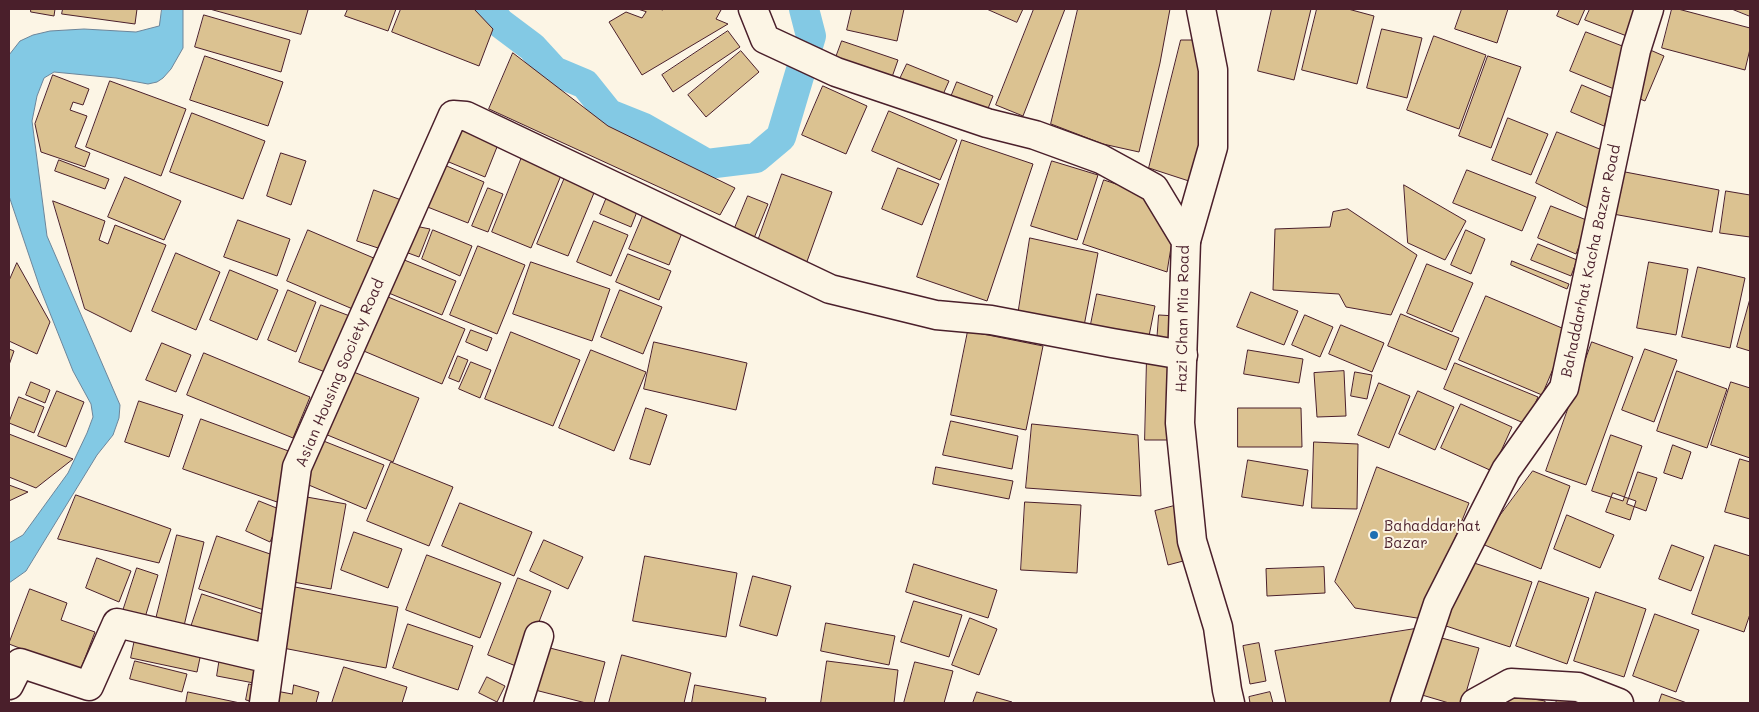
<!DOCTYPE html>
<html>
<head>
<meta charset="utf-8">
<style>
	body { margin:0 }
	#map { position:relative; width:1759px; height:712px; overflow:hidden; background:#fcf5e5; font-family:Mali,sans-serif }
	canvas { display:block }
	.frame { position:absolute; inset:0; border:10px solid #4a1f2b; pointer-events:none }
</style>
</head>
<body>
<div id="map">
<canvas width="1759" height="712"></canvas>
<div class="frame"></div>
</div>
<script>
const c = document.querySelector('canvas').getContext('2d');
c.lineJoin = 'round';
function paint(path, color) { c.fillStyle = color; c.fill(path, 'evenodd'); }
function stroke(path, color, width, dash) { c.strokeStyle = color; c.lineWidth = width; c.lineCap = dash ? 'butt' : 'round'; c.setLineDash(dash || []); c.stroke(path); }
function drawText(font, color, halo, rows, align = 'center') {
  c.font = font + ' Mali,sans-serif'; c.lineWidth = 4; c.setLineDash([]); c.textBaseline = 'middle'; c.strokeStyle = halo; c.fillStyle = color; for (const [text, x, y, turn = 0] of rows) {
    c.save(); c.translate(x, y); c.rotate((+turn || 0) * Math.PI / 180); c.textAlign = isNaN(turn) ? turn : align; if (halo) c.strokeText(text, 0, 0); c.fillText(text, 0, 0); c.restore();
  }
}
const water = new Path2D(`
	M162 9H183V48L171 69 163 78 157 82 148 84 116 78 54 72 44 78 37 96 32 121 47 236 120 405 119 418 113 435 97 455 26 571 9 583V543L23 535 68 473 87 433 93 417 91 404 73 371 40 288 9 196V55L20 41 33 35 50 31 84 29 136 32 159 26Z`);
const canal = new Path2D(`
	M488 9 500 23 532 47 554 71 585 84 609 114 644 128 707 164 756 158 781 137 811 36 804 9`);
const building = new Path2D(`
	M31 9H55L54 16 31 12Z
	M63 9H137L135 24 62 14Z
	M210 9H305L308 10 301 34Z
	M348 9H396L388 31 345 16Z
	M401 9H474L493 29 479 66 392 32Z
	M638 9H659L663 10V9H718L721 10 716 19 728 24 642 75 609 22 626 12 642 18 646 12Z
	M852 9H904L897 41 847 30Z
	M987 9H1023L1017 22Z
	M1034 9H1065L1023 116 996 105Z
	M1078 9H1170L1160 63 1139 152 1103 144 1051 124Z
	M1272 9H1311L1294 80 1258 71Z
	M1317 9H1348L1374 16 1357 84 1302 70Z
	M1462 9H1508L1497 43 1455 29Z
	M1560 9H1585L1578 25 1557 16Z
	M1590 9H1643L1632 38 1585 20Z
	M1672 9H1678L1750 28V49L1745 70 1662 48Z
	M1732 9H1750V16Z
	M204 15 290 40 281 72 195 47Z
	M1382 29 1422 38 1407 98 1367 88Z
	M728 31 740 47 673 92 662 75Z
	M1586 32 1630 49 1614 89 1570 71Z
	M1434 36 1486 55 1459 129 1407 110Z
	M1181 40H1200L1206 147 1195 183 1149 168Z
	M842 41 898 60 891 80 835 60Z
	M1648 49 1664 56 1645 101 1630 95Z
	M741 51 759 72 706 117 688 95Z
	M513 53 608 126 735 188 720 215 489 109Z
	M205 56 283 82 268 126 190 100Z
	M1488 56 1521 67 1491 148 1459 136Z
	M907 64 949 81 941 99 899 81Z
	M53 75 89 89 83 105 73 102 70 110 87 116 75 147 90 153 85 167 41 152 35 124Z
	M110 81 186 109 161 176 86 147Z
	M957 82 993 96 985 116 949 102Z
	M1582 85 1615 99 1604 126 1571 112Z
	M823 86 867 106 846 154 802 135Z
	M889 111 957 140 940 180 872 151Z
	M192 113 265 141 243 199 170 172Z
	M1508 118 1548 134 1531 175 1492 160Z
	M458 126 499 142 485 177 444 160Z
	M1557 132 1602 150 1590 209 1536 183Z
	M962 140 1033 164 987 301 917 277Z
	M281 153 306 161 291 205 267 196Z
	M522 157 562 173 531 248 492 232Z
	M59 160 109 179 105 189 55 171Z
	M1052 161 1098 175 1077 240 1031 226Z
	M442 164 484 182 468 223 425 206Z
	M898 168 939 184 922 225 882 209Z
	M1467 170 1536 197 1522 231 1453 203Z
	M1620 171 1719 190 1712 232 1613 214Z
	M782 174 832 192 805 267 755 249Z
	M566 175 596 188 568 256 537 244Z
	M125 177 181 201 164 240 108 217Z
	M1104 180 1146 194 1173 235 1167 272 1083 244Z
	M1404 185 1466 221 1445 260 1408 243Z
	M488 188 503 194 488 232 472 226Z
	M374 190 404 201 387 251 357 241Z
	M1726 191 1750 195V237L1720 233Z
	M609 192 640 204 631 227 600 214Z
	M748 196 768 204 752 243 732 235Z
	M53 201 105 221 99 240 108 244 115 225 166 245 131 332 85 309Z
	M1551 206 1589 221 1576 254 1538 238Z
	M1348 209 1417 255 1391 315 1346 307 1339 294 1273 290 1275 229 1330 227 1333 212Z
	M645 211 684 228 669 265 629 249Z
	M238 220 290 239 277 276 224 257Z
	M594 221 628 235 611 276 577 262Z
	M420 227 430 229 419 257 400 250 413 230Z
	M308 230 376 259 355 310 287 281Z
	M433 230 472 246 460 276 422 259Z
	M1466 230 1485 239 1471 274 1451 265Z
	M1030 238 1098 253 1084 326 1018 315Z
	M1538 244 1577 260 1571 276 1531 260Z
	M478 246 525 265 497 334 450 315Z
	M176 253 220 272 196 330 152 311Z
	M628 254 671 271 659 300 616 282Z
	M392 255 456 281 442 315 379 289Z
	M1512 261 1569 284 1567 289 1511 265Z
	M531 262 610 289 592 341 513 314Z
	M1649 262 1688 269 1676 335 1637 328Z
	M17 263 50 322 37 354 9 341V281Z
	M1427 264 1473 283 1452 332 1407 313Z
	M1698 267 1745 278 1730 348 1682 337Z
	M230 270 278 290 257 340 210 320Z
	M288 290 316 302 296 352 268 340Z
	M620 290 662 307 643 354 601 337Z
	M1251 292 1298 311 1284 345 1237 327Z
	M381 294 465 329 442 384 359 349Z
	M1097 294 1155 306 1148 341 1090 329Z
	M1486 296 1569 331 1542 395 1459 360Z
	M1750 299V351L1737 347Z
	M321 305 355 318 333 375 299 362Z
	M1401 314 1459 338 1446 370 1388 346Z
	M1159 315 1176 316 1173 344 1157 342Z
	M1305 315 1333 327 1320 357 1292 345Z
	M1341 325 1384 343 1372 372 1329 354Z
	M471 330 492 338 487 351 466 342Z
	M968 331 1043 346 1026 430 951 415Z
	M511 332 580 360 553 426 485 399Z
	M654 342 747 363 736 410 644 389Z
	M1592 342 1633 357 1586 485 1546 471Z
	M162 343 191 355 176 392 146 380Z
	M9 349 14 351 9 365Z
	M1645 349 1677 360 1654 422 1622 410Z
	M591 350 646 372 614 451 559 428Z
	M1248 350 1303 359 1299 383 1244 374Z
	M204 353 310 397 293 438 187 395Z
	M458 356 468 360 459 382 449 378Z
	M1147 356 1170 357 1168 440H1145Z
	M471 362 491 370 480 398 459 389Z
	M1455 363 1538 397 1526 424 1444 389Z
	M351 371 419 398 393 462 325 434Z
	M1344 371 1346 416 1317 417 1314 373Z
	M1677 371 1727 389 1707 448 1657 431Z
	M1355 372 1372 375 1367 399 1351 396Z
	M31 382 50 390 45 403 26 395Z
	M1731 382 1750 388V458L1711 445Z
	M1379 383 1410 396 1389 448 1358 435Z
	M57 391 84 402 66 447 38 436Z
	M1418 391 1454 407 1435 450 1399 434Z
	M19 397 44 407 34 433 9 423Z
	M139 401 183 415 169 457 125 442Z
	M1461 404 1512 427 1492 471 1441 448Z
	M646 408 667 415 650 465 630 459Z
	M1238 408H1301L1302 447H1238Z
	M201 419 294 453 277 502 183 469Z
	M951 421 1018 436 1012 469 943 455Z
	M1032 424 1138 435 1141 496 1026 488Z
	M9 434 73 459 36 488 9 477Z
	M1611 435 1642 446 1623 501 1592 491Z
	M321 440 384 465 366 509 304 483Z
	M1314 442 1358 444 1357 509 1312 508Z
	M1673 445 1691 452 1682 479 1664 473Z
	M1740 459 1750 462V519L1725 512Z
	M1248 460 1308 470 1303 506 1242 497Z
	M391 462 453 487 429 546 367 521Z
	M936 467 1013 481 1009 499 933 484Z
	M1377 467 1469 503 1423 619 1355 608 1335 582Z
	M1533 471 1570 486 1541 569 1480 543Z
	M1638 472 1657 478 1646 511 1627 504Z
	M9 485 28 492 9 501Z
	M1613 493 1636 501 1630 520 1606 512Z
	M76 495 171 529 159 563 58 539Z
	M301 496 346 504 331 589 288 581Z
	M259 501 284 511 270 542 246 531Z
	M1025 502 1081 505 1077 573 1021 570Z
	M460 503 532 532 514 576 442 546Z
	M1174 506 1187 560 1168 565 1155 511Z
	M1567 515 1614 535 1600 568 1554 549Z
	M354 532 402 549 388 588 341 570Z
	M177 535 204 542 183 630 155 623Z
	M217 536 282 558 264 610 199 589Z
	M544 540 583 557 568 589 530 571Z
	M1672 545 1704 557 1691 591 1659 579Z
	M1715 545 1750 556V614L1744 632 1692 614Z
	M427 555 501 583 480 638 406 610Z
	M645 556 737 573 726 637 633 621Z
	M97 558 131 571 119 602 86 588Z
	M1468 561 1532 582 1510 647 1446 626Z
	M914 564 997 590 988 618 906 592Z
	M1324 567 1325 593 1267 596 1266 569Z
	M137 568 158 575 143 624 121 617Z
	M753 576 791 586 777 636 740 626Z
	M518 578 551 591 521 668 488 655Z
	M1539 581 1589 598 1567 664 1516 646Z
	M295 587 398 607 386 668 283 648Z
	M30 589 67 603 61 620 95 632 80 671 9 644Z
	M1596 592 1646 609 1624 677 1574 661Z
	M202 594 272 617 259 654 190 630Z
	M914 601 962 615 949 657 901 642Z
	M1655 614 1699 630 1676 692 1633 676Z
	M970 618 997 629 979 675 952 665Z
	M826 623 895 636 889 665 821 651Z
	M408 624 473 646 458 690 393 668Z
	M1421 628 1399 703H1286L1275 651Z
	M1438 637 1479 648 1463 703H1449L1422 695Z
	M135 639 201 653 197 672 131 658Z
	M1259 643 1266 681 1250 684 1243 646Z
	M546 647 605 662 594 703H586L535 690Z
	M622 655 691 673 684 703H609Z
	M220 657 262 664 259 684 217 676Z
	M135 661 187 674 182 692 130 679Z
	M827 661 898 670 894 703H821Z
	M915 662 953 671 944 703H904Z
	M344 667 407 687 402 703H332Z
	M487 677 505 686 497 702 479 693Z
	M249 684 257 686 254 702 246 700Z
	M294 685 319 692 316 703H274L276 691 292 694Z
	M695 685 766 698 765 703H692Z
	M188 692 240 703H186Z
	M977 692 1012 702 1011 703H973Z
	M1270 692 1273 703H1250L1249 697Z
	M1496 692 1545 701V703H1494Z
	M1662 694 1687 703H1659Z
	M1558 697 1581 703H1556Z`);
const street = new Path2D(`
	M1186 241 1213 147V70L1201 9
	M9 685 20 663 89 686 117 623 270 659
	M264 703 297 467 453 115 466 116 830 289 936 315 991 320 1112 343 1183 355
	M518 703 539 636
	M1405 703 1438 604 1506 470 1564 388 1636 50 1649 9
	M1475 703 1511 683 1578 687 1619 703`);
const secondary = new Path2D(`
	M753 9 765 39 836 72 987 123 1035 135 1101 159 1154 188 1186 241 1180 423 1192 541 1218 627 1227 690 1230 703`);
const markers = [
	[1374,535,5,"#1f6fb2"]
];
const streetNames = [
	["Bahaddarhat Kacha Bazar Road",1591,261,-78],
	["Hazi Chan Mia Road",1183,319,-89],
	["Asian Housing Society Road",340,373,-67]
];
const poiNames = [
	["Bahaddarhat",1384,526],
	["Bazar",1384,543]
];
paint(water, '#83c9e4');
stroke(water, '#6c859a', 1);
stroke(canal, '#83c9e4', 30);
paint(building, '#dbc291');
stroke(building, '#4a1f2b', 1);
stroke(street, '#4a1f2b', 31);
stroke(secondary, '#4a1f2b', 31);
stroke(street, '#fcf5e5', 28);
stroke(secondary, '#fcf5e5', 28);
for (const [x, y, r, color] of markers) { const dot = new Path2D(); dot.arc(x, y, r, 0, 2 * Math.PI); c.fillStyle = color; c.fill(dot); stroke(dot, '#fcf5e5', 2); }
drawText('15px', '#4a1f2b', '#fcf5e5', streetNames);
drawText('15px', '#4a1f2b', '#fcf5e5', poiNames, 'left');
</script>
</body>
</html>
